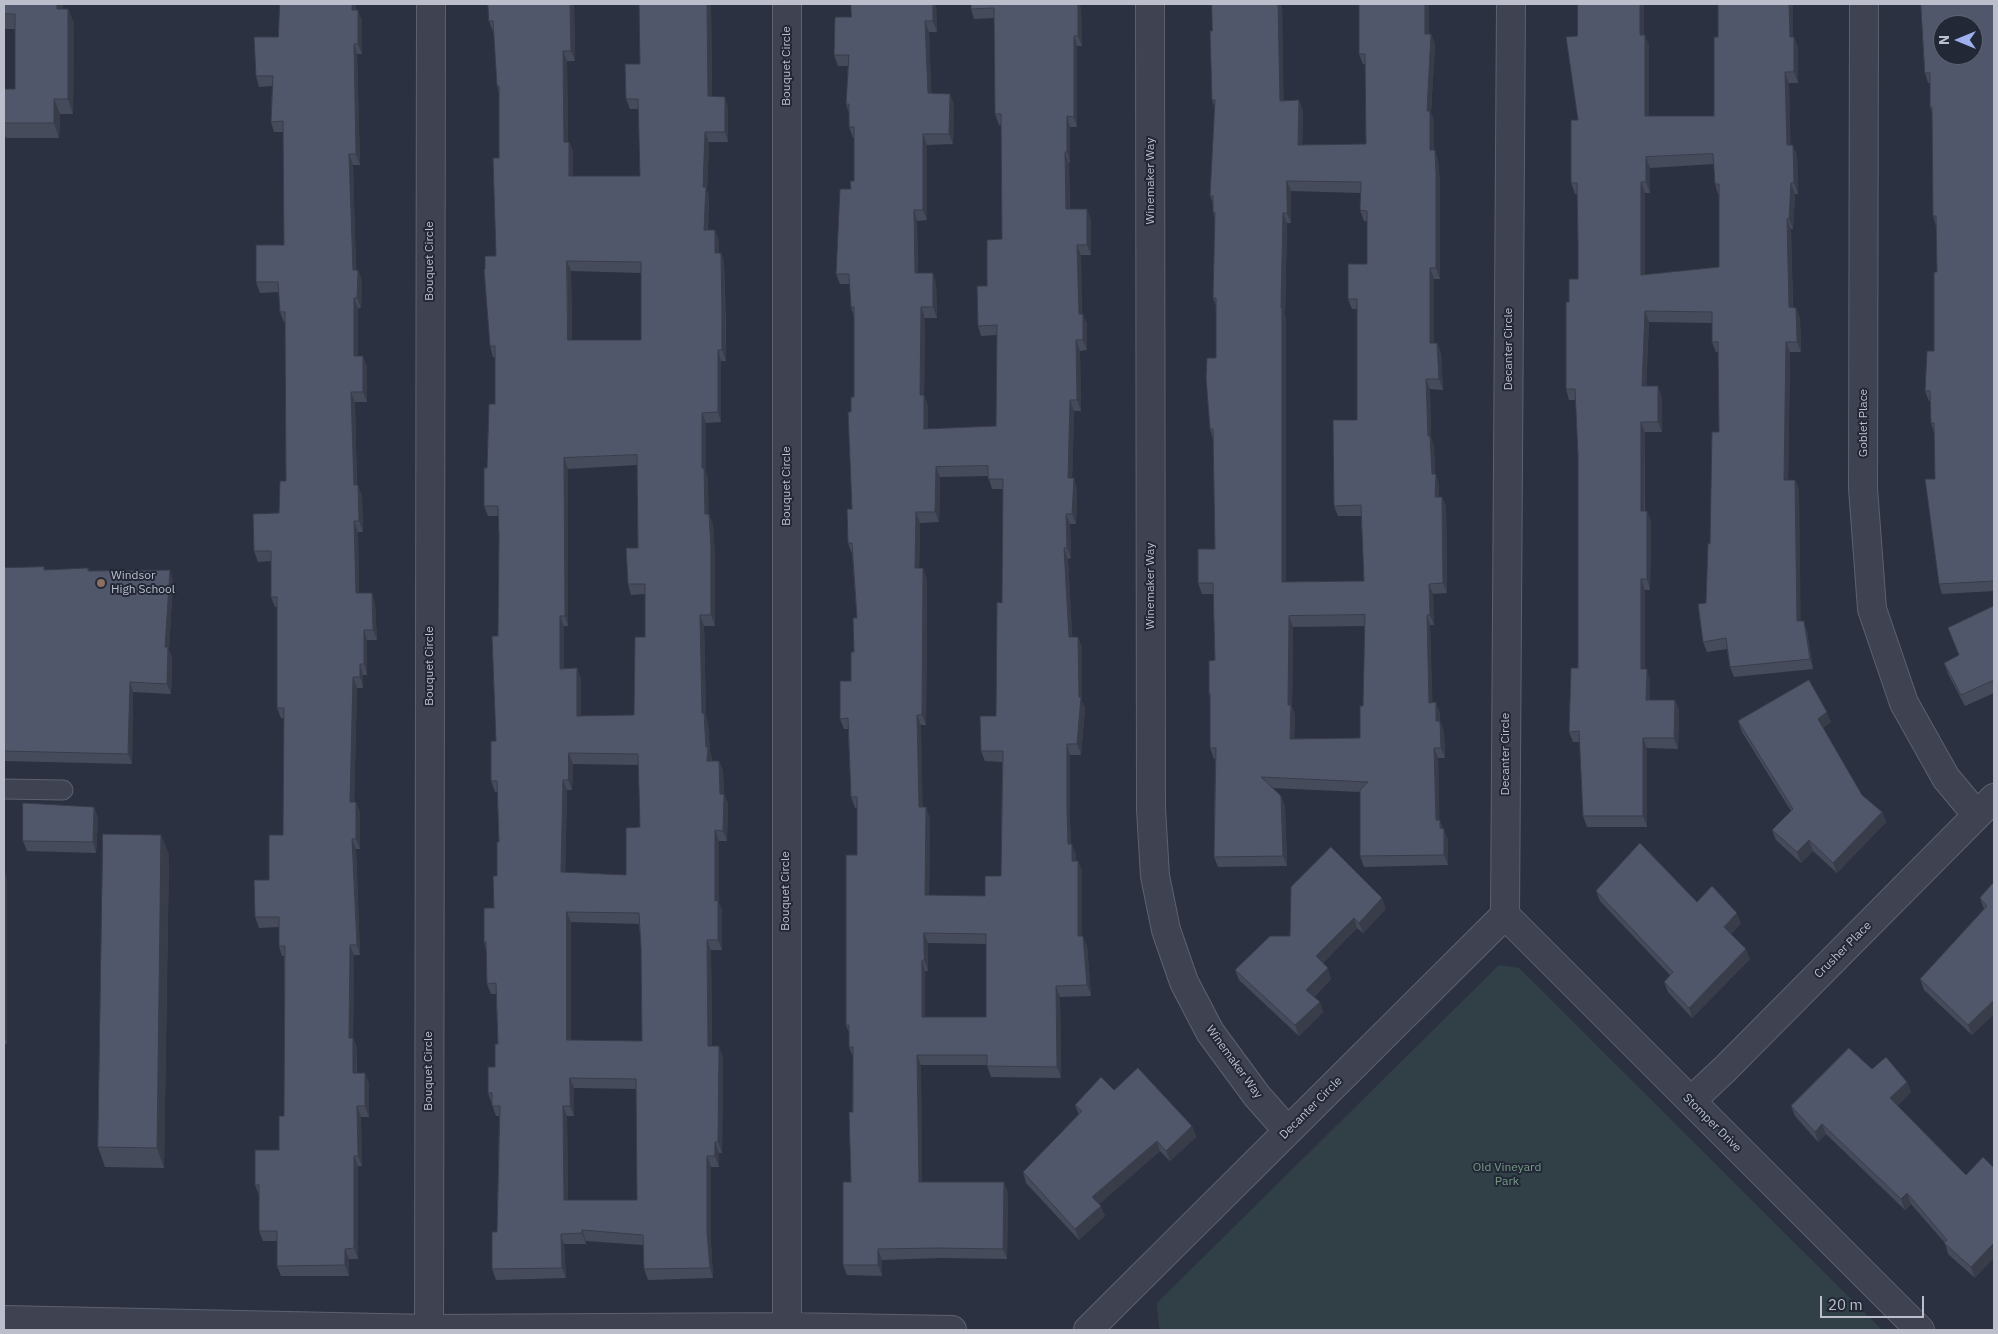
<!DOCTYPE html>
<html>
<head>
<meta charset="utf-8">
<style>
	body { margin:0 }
	#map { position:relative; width:1998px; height:1334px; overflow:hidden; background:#2b3141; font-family:"IBM Plex Sans",sans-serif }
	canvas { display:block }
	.frame { position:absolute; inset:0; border:5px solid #bcbfcb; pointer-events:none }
	.north { position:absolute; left:1933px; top:15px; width:50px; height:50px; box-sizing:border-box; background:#232837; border:1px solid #606472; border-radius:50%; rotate:270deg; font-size:14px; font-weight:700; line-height:20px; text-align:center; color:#bcbfcb }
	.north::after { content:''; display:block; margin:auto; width:18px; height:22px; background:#9eb0ee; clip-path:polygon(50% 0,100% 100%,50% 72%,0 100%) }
	.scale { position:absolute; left:1820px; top:1296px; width:104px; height:22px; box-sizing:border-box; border:2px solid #bcbfcb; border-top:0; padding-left:6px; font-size:15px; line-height:18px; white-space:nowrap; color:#bcbfcb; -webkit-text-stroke:4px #232837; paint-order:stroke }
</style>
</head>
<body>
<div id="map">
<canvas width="1998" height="1334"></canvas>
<div class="frame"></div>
<div class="north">N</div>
<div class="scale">20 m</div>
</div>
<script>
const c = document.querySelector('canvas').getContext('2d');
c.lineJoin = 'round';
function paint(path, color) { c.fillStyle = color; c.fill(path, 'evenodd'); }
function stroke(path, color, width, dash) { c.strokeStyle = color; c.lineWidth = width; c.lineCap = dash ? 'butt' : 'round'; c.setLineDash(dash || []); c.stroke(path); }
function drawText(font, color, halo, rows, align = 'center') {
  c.font = font + ' "IBM Plex Sans",sans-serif'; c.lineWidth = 4; c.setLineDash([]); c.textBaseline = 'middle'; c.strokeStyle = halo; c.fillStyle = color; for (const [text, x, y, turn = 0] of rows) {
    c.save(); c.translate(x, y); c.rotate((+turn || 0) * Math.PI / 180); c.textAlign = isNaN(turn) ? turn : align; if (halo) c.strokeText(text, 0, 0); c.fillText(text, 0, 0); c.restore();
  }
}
const green = new Path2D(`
	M1499 965 1519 968 1882 1330H1162L1159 1327 1157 1303Z`);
const service = new Path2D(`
	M4 789 63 790`);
const minor = new Path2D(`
	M1150 4 1151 809 1155 876 1166 930 1184 982 1210 1032 1257 1096 1288 1131
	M1864 4 1863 488 1872 609 1904 703 1946 778 1977 815
	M1505 915 1920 1330
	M1691 1101 1725 1069 1994 798
	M4 1320 429 1329 787 1327 952 1330
	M787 1327V4
	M429 1330 431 4
	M1088 1330 1505 915 1511 4`);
const wall = new Path2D(`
	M4 4H63V9H68L74 24 73 114H60L59 138H6L4 132V89H15V29H4Z
	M574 4 575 61H567L568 142H569L573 152V176H640L639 109H630L626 99 640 64 711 4 712 96 728 107V142H709L707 191 709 197 708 230 719 240V253H721L724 263 726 325V361H721V422L706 423V473L708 478V514L713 524 715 559V626H704L706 717 708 723 710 752 712 758V761H719L723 771 724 794 728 804 727 841H719V903L722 911V950H711L712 1046 723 1057 722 1153H719V1167H711V1243L713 1278 648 1280 644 1269 643 1245 586 1241V1244H564L566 1278 496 1280 492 1269 497 1232 499 1116H496L488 1093 495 1067 498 1044 496 994H491L487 984 486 950 484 942 494 908 497 876 499 842 497 792H495L491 781 496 741 498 636 499 536 498 516H488L484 506 487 468 495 404V357H493L490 346 485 269 496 256 499 158V93L497 86 494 32H493L489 21ZM571 271 641 273V340H572ZM637 465 638 548 628 584 631 595 645 594V637L634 715 581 716V679L577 668 564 669V626H568V469ZM573 764 639 765 640 827 626 875 565 872 567 790H572ZM571 922 639 924 641 947 642 1041 571 1040ZM574 1088 636 1089 637 1200H568L567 1116H574Z
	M936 4 937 32H929L931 94 954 104 953 144 927 145V220L917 221 918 273 936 283 937 318H925L924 395 928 406V429L996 426 997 335 981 336 978 326 987 286 1002 239 1001 125H999L995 114 994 18 974 19 971 9V4L1081 9 1082 46H1077V127H1070V163H1069L1070 209 1091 219V255H1081L1082 314 1087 324V350L1080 351 1081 411H1074L1072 478 1077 489 1076 524H1070L1071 558 1068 559 1072 637H1078L1082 648V702L1085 708 1081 755H1070V822L1071 844 1076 855V861H1078L1082 871V936L1087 946 1091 996 1060 997 1061 1078 991 1077 987 1065H921L922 1182 1008 1192 1007 1259 941 1258 882 1260V1276L847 1275 843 1265 851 1182 853 1057 849 1047V1033L846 1025 857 855V808H855L851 797 848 729H844L840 719 851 681 854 652 857 618 852 554 848 543 852 509 851 412 854 397V317L851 307 850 284H840L836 274 851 189 854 181V138H853L849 127V113L846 104 848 66H838L834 55 851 17ZM988 476 992 489H1003L1002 603 996 716 981 751 985 761 1002 762 1001 876 985 896 929 895 930 818 922 807 921 725H926L927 579 919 568 920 523 939 522 940 477ZM928 943 986 944V1017H925V971H928Z
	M1282 4 1283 101 1303 110 1302 145 1366 144 1365 64H1363L1359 54V4H1429V34H1431L1435 44 1431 113 1434 121V150L1438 160 1440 184V279H1434V343H1437L1441 353 1443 390 1430 389 1431 438 1434 447 1435 474 1439 485V497H1442L1446 507 1447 593 1433 594 1434 625H1430L1432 702 1440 713V721L1444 732 1445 758H1438L1439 820 1448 840V865L1364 867 1360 856V792L1272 788 1281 796 1285 807 1287 866 1218 867 1214 857 1215 759H1214L1210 748V699L1209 694 1215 660 1213 594H1202L1198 583 1215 549 1213 439 1210 429 1216 358V306L1213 298 1215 219 1213 212V203L1210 196 1215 108 1212 100V31ZM1291 191 1360 193V210L1364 221H1367V264L1348 299 1352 309H1357V420L1334 506 1338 516H1361L1364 581 1286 582V319L1285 315 1287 223H1291ZM1365 626 1363 706 1360 738 1294 739 1295 715 1292 707 1293 627Z
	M1644 4V35L1649 45V116H1714L1718 37V4H1793V37H1794L1798 48V83H1789L1790 145 1797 155 1798 194H1795L1793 229H1791L1793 307 1796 308 1800 318 1801 352H1790L1788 480H1795L1799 490 1800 621 1807 631 1813 669 1734 677 1730 667 1727 649 1707 652 1703 642 1719 432 1718 352H1716L1712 342V323L1649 322 1646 386 1662 397V432H1645V511H1647L1651 522 1650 590H1645V669L1650 680V700H1675L1679 710 1678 749 1647 748V827H1587L1583 816 1580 742H1573L1569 732 1578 668V455L1576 400H1569L1566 389 1569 302 1578 279V240L1577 194H1575L1571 183 1578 120 1577 36ZM1714 164 1715 184 1718 194H1719V267L1645 275V193H1650V168Z
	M1994 4V591L1942 594 1939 584 1935 479 1934 432 1931 423 1930 401H1929L1925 391 1934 351 1937 272 1936 226 1933 216 1932 113 1930 107V83H1928L1925 73Z
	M356 10 362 20V54H357L360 165H353L356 270H358L362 281 361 308H358V356H363L367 367V402H355L357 485 362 496 363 532H358L359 593H372L375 604 377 640H367V675H363V688H357L354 802H356L360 813V849H356L360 955H354L353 1038 357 1048V1073L369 1083V1117H361L362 1166H358V1259H349V1276H281L277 1266V1241H263L259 1231V1195L255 1185 279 1150 284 1116V956H282L279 946V927L259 928 255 917 269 880 283 835 284 718H281L277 708V607H275L271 597V561L258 562 254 551 279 513 286 481 285 322H284L280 312 279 292 260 293 256 282 284 245 283 132H274L271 122 272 86 259 87 256 76 278 37Z
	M44 567 45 570 88 568 89 571 173 580 169 650 172 657 171 694 133 692 132 764 4 761V762V568Z
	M1994 606V693L1965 706 1948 674 1944 663 1959 655 1948 628Z
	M1738 721 1831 722 1823 728 1862 795 1882 812 1886 822 1837 873 1813 851 1801 863 1776 840 1772 830 1791 811 1742 732Z
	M94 807 98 818 96 853 27 851 23 841Z
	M169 854 164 1168 105 1167 98 1147Z
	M4 869 7 879V1044H4Z
	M1994 882V1014L1972 1035 1924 990 1920 979 1984 909 1980 898Z
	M1596 891 1697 902 1741 923 1731 934 1750 959 1692 1018 1668 992 1664 982 1670 975 1600 901Z
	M1386 909 1363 933 1357 928 1323 963 1331 979 1314 997 1320 1002 1323 1012 1299 1036 1239 980 1235 970 1290 936Z
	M1872 1069 1907 1082 1911 1092 1897 1106 1966 1175 1975 1278 1948 1254 1945 1243 1911 1204 1905 1210 1826 1134 1818 1142 1795 1116 1791 1106Z
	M1114 1090 1192 1126 1196 1137 1170 1161 1160 1151 1099 1204 1105 1216 1079 1240 1026 1183 1023 1172 1079 1115 1075 1105Z`);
const shadedWall = new Path2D(`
	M57 4H63V24L57 9Z
	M352 4H356V20L352 10Z
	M570 4H574L575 61 571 51Z
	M707 4H711L712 107 708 96Z
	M933 4H936L937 32 933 21Z
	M1078 4H1080L1081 9 1082 46 1078 36Z
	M1278 4H1282L1284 111 1280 101Z
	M1425 4H1429V44L1425 34Z
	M1640 4H1644V45L1640 35Z
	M1789 4H1793V48L1790 37Z
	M68 9 74 24 73 114 68 99Z
	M358 10 362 20V54L358 44Z
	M925 21 929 32 932 104 928 93Z
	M1431 34 1435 44 1431 113 1434 121V160L1430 150 1427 111Z
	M1645 35 1649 45V126L1645 116Z
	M1074 36 1077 46V127L1074 117Z
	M1794 37 1798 48V83L1794 72Z
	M354 44 357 54 360 165 356 154Z
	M563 51 567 61 568 152 564 142Z
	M1785 72 1789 83 1791 155 1787 145Z
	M950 94 954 104 953 144 949 134Z
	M725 97 728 107V142L725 132Z
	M54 99 60 114 59 138 54 123Z
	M1299 100 1303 110 1302 155 1298 145Z
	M1067 116 1070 127V163L1067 152Z
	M705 132 709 142 707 191 709 197 707 240 704 230 703 187Z
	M923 134 927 145V220L923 210Z
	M569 142 573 152V187L569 176Z
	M1793 145 1797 155 1798 194 1794 183Z
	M1435 150 1438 160 1440 184V279L1436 268Z
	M1065 152 1069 163 1070 219 1066 209Z
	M349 154 353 165 356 280 353 270Z
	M1646 157 1650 168V193L1646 182Z
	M1287 181 1291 191V223L1287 213Z
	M1641 182 1645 193V285L1641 275Z
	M1791 183 1795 194 1793 229 1789 219Z
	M1087 209 1091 219V255L1087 245Z
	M914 210 917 221 918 283 915 273Z
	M1283 213 1287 223 1285 315 1286 319V593L1282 582 1281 308Z
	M1787 219 1791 229 1793 318 1789 307Z
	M715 230 719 240V264L715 253Z
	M1077 245 1081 255 1082 324 1079 314Z
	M721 253 724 263 726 361 722 350Z
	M567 261 571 271 572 351 568 340Z
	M1430 268 1434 279V353L1430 343Z
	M358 270 362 281 361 308 357 298Z
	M933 273 936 283 937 318 933 307Z
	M354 298 358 308V367L354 356Z
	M921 307 925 318 924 406 920 395Z
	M1796 308 1800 318 1801 352 1797 342Z
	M1645 311 1649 322 1646 397 1642 386Z
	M1083 314 1087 324V350L1083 340Z
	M1076 340 1080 351 1081 411 1077 400Z
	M1786 342 1790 352 1788 490 1784 480Z
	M1437 343 1441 353 1443 390 1439 379Z
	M718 350 721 361V422L718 412Z
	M363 356 367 367V402L363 392Z
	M1426 379 1430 389 1431 438 1434 447 1435 484 1432 474 1428 436Z
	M1658 386 1662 397V432L1658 422Z
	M351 392 355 402 357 496 354 485Z
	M924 395 928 406V439L924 429Z
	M1070 400 1074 411 1072 489 1068 478Z
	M702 413 706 423V473L708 478 709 524 705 514 702 468Z
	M1641 422 1645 432 1644 522 1641 511Z
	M564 458 568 469V626L565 616Z
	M936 467 940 477 939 522 935 512Z
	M1436 474 1439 485V508L1435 497Z
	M1074 478 1077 489 1076 524 1072 514Z
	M1795 480 1799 490 1801 631 1797 621Z
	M358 485 362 496 363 532 359 521Z
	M1442 497 1446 507 1447 593 1443 583Z
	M1647 511 1651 522 1650 590 1647 579Z
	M916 512 920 523 919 579 915 568Z
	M709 514 713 524 715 559V626L711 615Z
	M1066 514 1070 524 1071 558 1067 548Z
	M354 521 358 532 359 604 356 593Z
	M1064 548 1068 559 1073 647 1069 637Z
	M923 568 927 579 926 725 922 715Z
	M170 570 173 580 169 650 172 657 171 694 167 684 165 647Z
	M1641 579 1645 590V680L1641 669Z
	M1429 584 1433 594 1434 625 1430 615Z
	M372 593 375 604 377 640 373 630Z
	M700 615 704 626 706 717 708 723 710 752 712 758 711 772 707 761 702 713Z
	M1427 615 1430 625 1433 713 1429 703Z
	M560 616 564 626V679L560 669Z
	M1289 616 1293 627 1292 707 1295 715 1294 749 1290 739 1288 705Z
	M1804 621 1807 631 1813 669 1810 659Z
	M364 630 367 640V675L364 664Z
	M1078 637 1082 648V702L1085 708 1081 755 1077 744 1079 697Z
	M360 664 363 675V688L360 677Z
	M577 668 581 679V726L577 716Z
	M1647 669 1650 680V710L1646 700Z
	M353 677 357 688 354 813 350 802Z
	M130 682 133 692 132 764 128 754Z
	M1675 700 1679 710 1678 749 1674 738Z
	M1436 702 1440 713 1439 732 1436 721Z
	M1827 712 1831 722 1821 729 1818 719Z
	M917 715 921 725 923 818 919 807Z
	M1440 721 1444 732 1445 758 1441 748Z
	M1643 738 1647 748V827L1643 816Z
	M1067 744 1070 755V822L1072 855 1068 844 1067 811Z
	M1434 748 1438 758 1440 831 1436 820Z
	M569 753 573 764 572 790 568 780Z
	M719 761 723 771 724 798V794L728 804 727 841 723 831 720 794Z
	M563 780 567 790 565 883 561 872Z
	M1281 796 1285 807 1287 866 1283 856Z
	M356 802 360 813V849L356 839Z
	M94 807 98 818 96 853 93 842Z
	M926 807 930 818 929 906 925 895Z
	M1882 812 1886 822 1837 873 1833 863Z
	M1440 820 1448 840V865L1444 855Z
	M715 830 719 841V903L722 911V950L718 940 715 901Z
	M161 835 169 854 164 1168 157 1148Z
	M352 839 356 849 360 955 357 945Z
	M1809 840 1813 851 1801 863 1797 852Z
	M1072 844 1076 855V871L1072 861Z
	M1078 861 1082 871V946L1078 936Z
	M4 869 7 879V1044L4 1036Z
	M1382 898 1386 909 1363 933 1359 923Z
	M567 912 571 922V1050L567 1040Z
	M1737 913 1741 923 1728 937 1724 927Z
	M1354 918 1357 928 1320 966 1316 956Z
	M924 933 928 943V971L924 960Z
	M1083 936 1087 946 1091 996 1087 985Z
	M707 940 711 950 712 1057 708 1046Z
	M350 945 354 955 353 1048 349 1038Z
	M1746 949 1750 959 1692 1018 1689 1008Z
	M922 960 925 971V1027L922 1017Z
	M1328 968 1331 979 1310 1000 1306 990Z
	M1056 986 1060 997 1061 1078 1057 1067Z
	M1994 1000V1014L1972 1035 1968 1025Z
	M1320 1002 1323 1012 1299 1036 1295 1025Z
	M353 1038 357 1048 356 1083 353 1073Z
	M719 1046 723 1057 722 1153 718 1142Z
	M917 1055 921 1065 922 1193 919 1182Z
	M365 1073 369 1083V1117L365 1106Z
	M570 1078 574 1088V1116L570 1106Z
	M1907 1082 1911 1092 1894 1109 1890 1098Z
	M357 1106 361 1117 362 1166 358 1156Z
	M563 1106 567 1116 568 1210 564 1200Z
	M1822 1124 1826 1134 1818 1142 1815 1132Z
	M1192 1126 1196 1137 1170 1161 1166 1151Z
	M1157 1141 1160 1151 1096 1207 1092 1197Z
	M715 1142 719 1153V1167L715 1156Z
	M354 1156 358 1166V1259L354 1248Z
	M707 1156 711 1167V1243L713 1278 710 1268 707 1233Z
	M1004 1182 1008 1192 1007 1259 1003 1249Z
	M1907 1193 1911 1204 1905 1210 1901 1199Z
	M1101 1206 1105 1216 1079 1240 1075 1229Z
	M582 1230 586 1241V1244L582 1233Z
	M561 1234 564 1244 566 1278 562 1268Z
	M1994 1243V1258L1975 1278 1971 1267Z
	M345 1249 349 1259V1276L345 1265Z
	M878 1249 882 1260V1276L878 1265Z`);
const building = new Path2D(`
	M4 4H57V9H68V99H54V123H4V89H15V14H4Z
	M280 4H352V10H358V44H354L356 154H349L353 270H358L357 298H354V356H363V392H351L354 485H358L359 521H354L356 593H372L373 630H364V664H360V677H353L350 802H356V839H352L357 945H350L349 1038H353V1073H365V1106H357L358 1156H354V1248L345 1249V1265L277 1266V1231H259V1185H255V1150H279V1116H284L285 946H279V917H255L254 880H269V835H283L284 708H277V597H271V551H254L253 514 279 513 280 481H286L285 312H280L278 282H256V245H284L283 121 271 122 273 76H256L254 37H278Z
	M488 4H570L571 51H563L564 142H569V176H640L638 99H626L625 64H640L639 4H707L708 96 725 97V132H705L703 187H706L704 230H715V253H721L722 314V350H718V412L702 413V468H704L705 514H709L711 548V615H700L702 713H704L706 747H708L707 761H719L720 794H724L723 831 715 830V901L718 900V940H707L708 1046H719L718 1142H715V1156H707V1233L710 1268 644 1269 643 1235 582 1230V1233L561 1234 562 1268 492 1269V1232H497L500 1106H492V1093H488V1067H495V1044H498L496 983 487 984 486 942H484V908H494L493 876H497V842H499L497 781H491V741H496L492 636H498L499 536 498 506H484V468H487L489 404H495V346H490L484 269H485V256H496L493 158H499V86H497L493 21H489ZM567 261 641 262V340H568ZM637 455 638 548H626L628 584H645V637H635L634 715 577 716V668L560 669V616H565L564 458ZM569 753 638 754 640 827 626 828V875L561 872 563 780H568ZM567 912 639 913 641 947 642 1041 567 1040ZM570 1078 636 1079 637 1200H564L563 1106H570Z
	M851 4H933V21H925L928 93 950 94 949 134H923V210H914L915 273H933V307H921L920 395H924V429L996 426 997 325 978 326 977 286H987V240L1002 239 1001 114H995L994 8 971 9V4H1078V36H1074V117L1067 116V152H1065L1066 209H1087V245H1077L1079 314H1083V340H1076L1077 400H1070L1068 478H1074L1072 514H1066L1067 548H1064L1069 637H1078L1079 697H1081L1077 744H1067V811L1068 844H1072V861H1078V936H1083L1087 985 1056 986 1057 1067 987 1066V1055H917L919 1182H1004L1003 1249 937 1248 878 1249V1265H843V1182H851L849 1112H853V1047H849V1025H846V855H857V797H851L848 718 840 719V681H851V652H854L853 618H857L852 543H848L847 509H852L848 412H851V397H854V307H851L849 274H836L840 189H851L850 181H854V127H849V104H846L849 55H834L835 17H851ZM988 466V479H1003L1002 603 997 602 996 716H980L981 751H1003L1001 876H985V896L925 895 926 807H919L917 715H922L923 568H915L916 512H935L936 467ZM924 933 986 934V1017H922V960H924Z
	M1212 4H1278L1280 101 1299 100 1298 145 1366 144 1365 54H1359V4H1425V34H1431L1427 111H1430V150H1435L1436 173V268H1430V343H1437L1439 379H1426L1428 436H1430L1432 474H1436L1435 497H1442L1443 583 1429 584 1430 615H1427L1429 703 1436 702V721H1440L1441 748H1434L1436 820H1440V828L1444 829V855L1360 856V790L1368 782 1261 777 1281 796 1283 856 1214 857 1216 748H1210V694H1209V661L1215 660 1213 583H1198V549H1215L1213 429H1210L1206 378 1207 358H1216V298H1213L1215 212H1213V196H1210L1215 100H1212L1210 31H1212ZM1287 181 1361 182 1360 210 1367 211V264H1348V299H1357V420H1333L1334 506 1361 505 1364 581 1282 582V308H1281L1283 213H1287ZM1365 615 1363 706H1360V738L1290 739 1291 705H1288L1289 616Z
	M1578 4H1640V35H1645V116H1714V37H1718V4H1789L1790 37H1794V72H1785L1787 145H1793L1794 183H1791L1789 219H1787L1789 307 1796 308 1797 342H1786L1784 480H1795L1797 621H1804L1810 659 1730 667 1726 638 1703 642 1698 604 1706 603 1708 543 1710 544 1712 432H1719L1718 342H1712V312L1645 311 1642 386H1658V422H1641V511H1647V579H1641V669H1647L1646 700H1675L1674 738H1643V816H1583L1579 731 1569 732 1571 668H1578V455L1575 389H1566V302H1569V279H1578V240L1577 183H1571V120H1578L1566 37 1577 36ZM1713 154 1715 184H1719V267L1641 275V182H1646V157Z
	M1921 4H1994V581L1939 584 1925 479H1935L1934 423H1931L1930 391H1925L1927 351H1934V272H1937L1936 216H1933L1932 107H1930V73H1925ZM1943 25H1973V55H1943Z
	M44 567V570L88 568V571L170 570 165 647H168L167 684 130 682 128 754 4 751V568Z
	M1994 606V680L1961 695 1944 663 1959 655 1948 628Z
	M1809 680 1827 712 1818 719 1862 795 1882 812 1833 863 1809 840 1797 852 1772 830 1793 809 1738 721Z
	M23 803 94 807 93 842 23 841Z
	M103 834 161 835 157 1148 98 1147Z
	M1640 843 1697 902 1712 886 1737 913 1724 927 1746 949 1689 1008 1664 982 1673 972 1596 891Z
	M1331 847 1382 898 1359 923 1354 918 1316 956 1328 968 1306 990 1320 1002 1295 1025 1235 970 1270 936H1290L1291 887Z
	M1994 882V1000L1968 1025 1920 979 1987 906 1980 898Z
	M1849 1048 1872 1069 1886 1057 1907 1082 1890 1098 1966 1175 1983 1157 1994 1168V1243L1971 1267 1944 1243 1947 1240 1907 1193 1901 1199 1822 1124 1815 1132 1791 1106Z
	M1138 1068 1192 1126 1166 1151 1157 1141 1092 1197 1101 1206 1075 1229 1023 1172 1082 1111 1075 1105 1101 1077 1114 1090Z`);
const markers = [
	[101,583,5,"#8d6e63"]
];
const streetNames = [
	["Bouquet Circle",787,66,-90],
	["Winemaker Way",1151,181,-90],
	["Bouquet Circle",430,261,-90],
	["Decanter Circle",1509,349,-90],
	["Goblet Place",1864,423,-90],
	["Bouquet Circle",787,486,-90],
	["Winemaker Way",1151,586,-90],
	["Bouquet Circle",430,666,-90],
	["Decanter Circle",1506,754,-90],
	["Bouquet Circle",786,891,-90],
	["Crusher Place",1843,950,-45],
	["Winemaker Way",1234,1062,54],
	["Bouquet Circle",429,1071,-90],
	["Decanter Circle",1311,1108,-45],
	["Stomper Drive",1712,1123,45]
];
const poiNames = [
	["Windsor",111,576],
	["High School",111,590]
];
const parkNames = [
	["Old Vineyard",1507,1168],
	["Park",1507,1182]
];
paint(green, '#304046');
stroke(service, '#5d616f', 21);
stroke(minor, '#5d616f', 30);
stroke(service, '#3f4351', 19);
stroke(minor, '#3f4351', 28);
paint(wall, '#464b5b');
paint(shadedWall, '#393d4a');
paint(building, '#51576a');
stroke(building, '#393d4a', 1);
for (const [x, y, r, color] of markers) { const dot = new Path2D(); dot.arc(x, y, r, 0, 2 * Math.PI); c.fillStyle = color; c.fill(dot); stroke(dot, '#232837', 2); }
drawText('12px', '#bcbfcb', '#232837', streetNames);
drawText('12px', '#bcbfcb', '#232837', poiNames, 'left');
drawText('12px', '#769a84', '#232837', parkNames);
</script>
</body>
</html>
